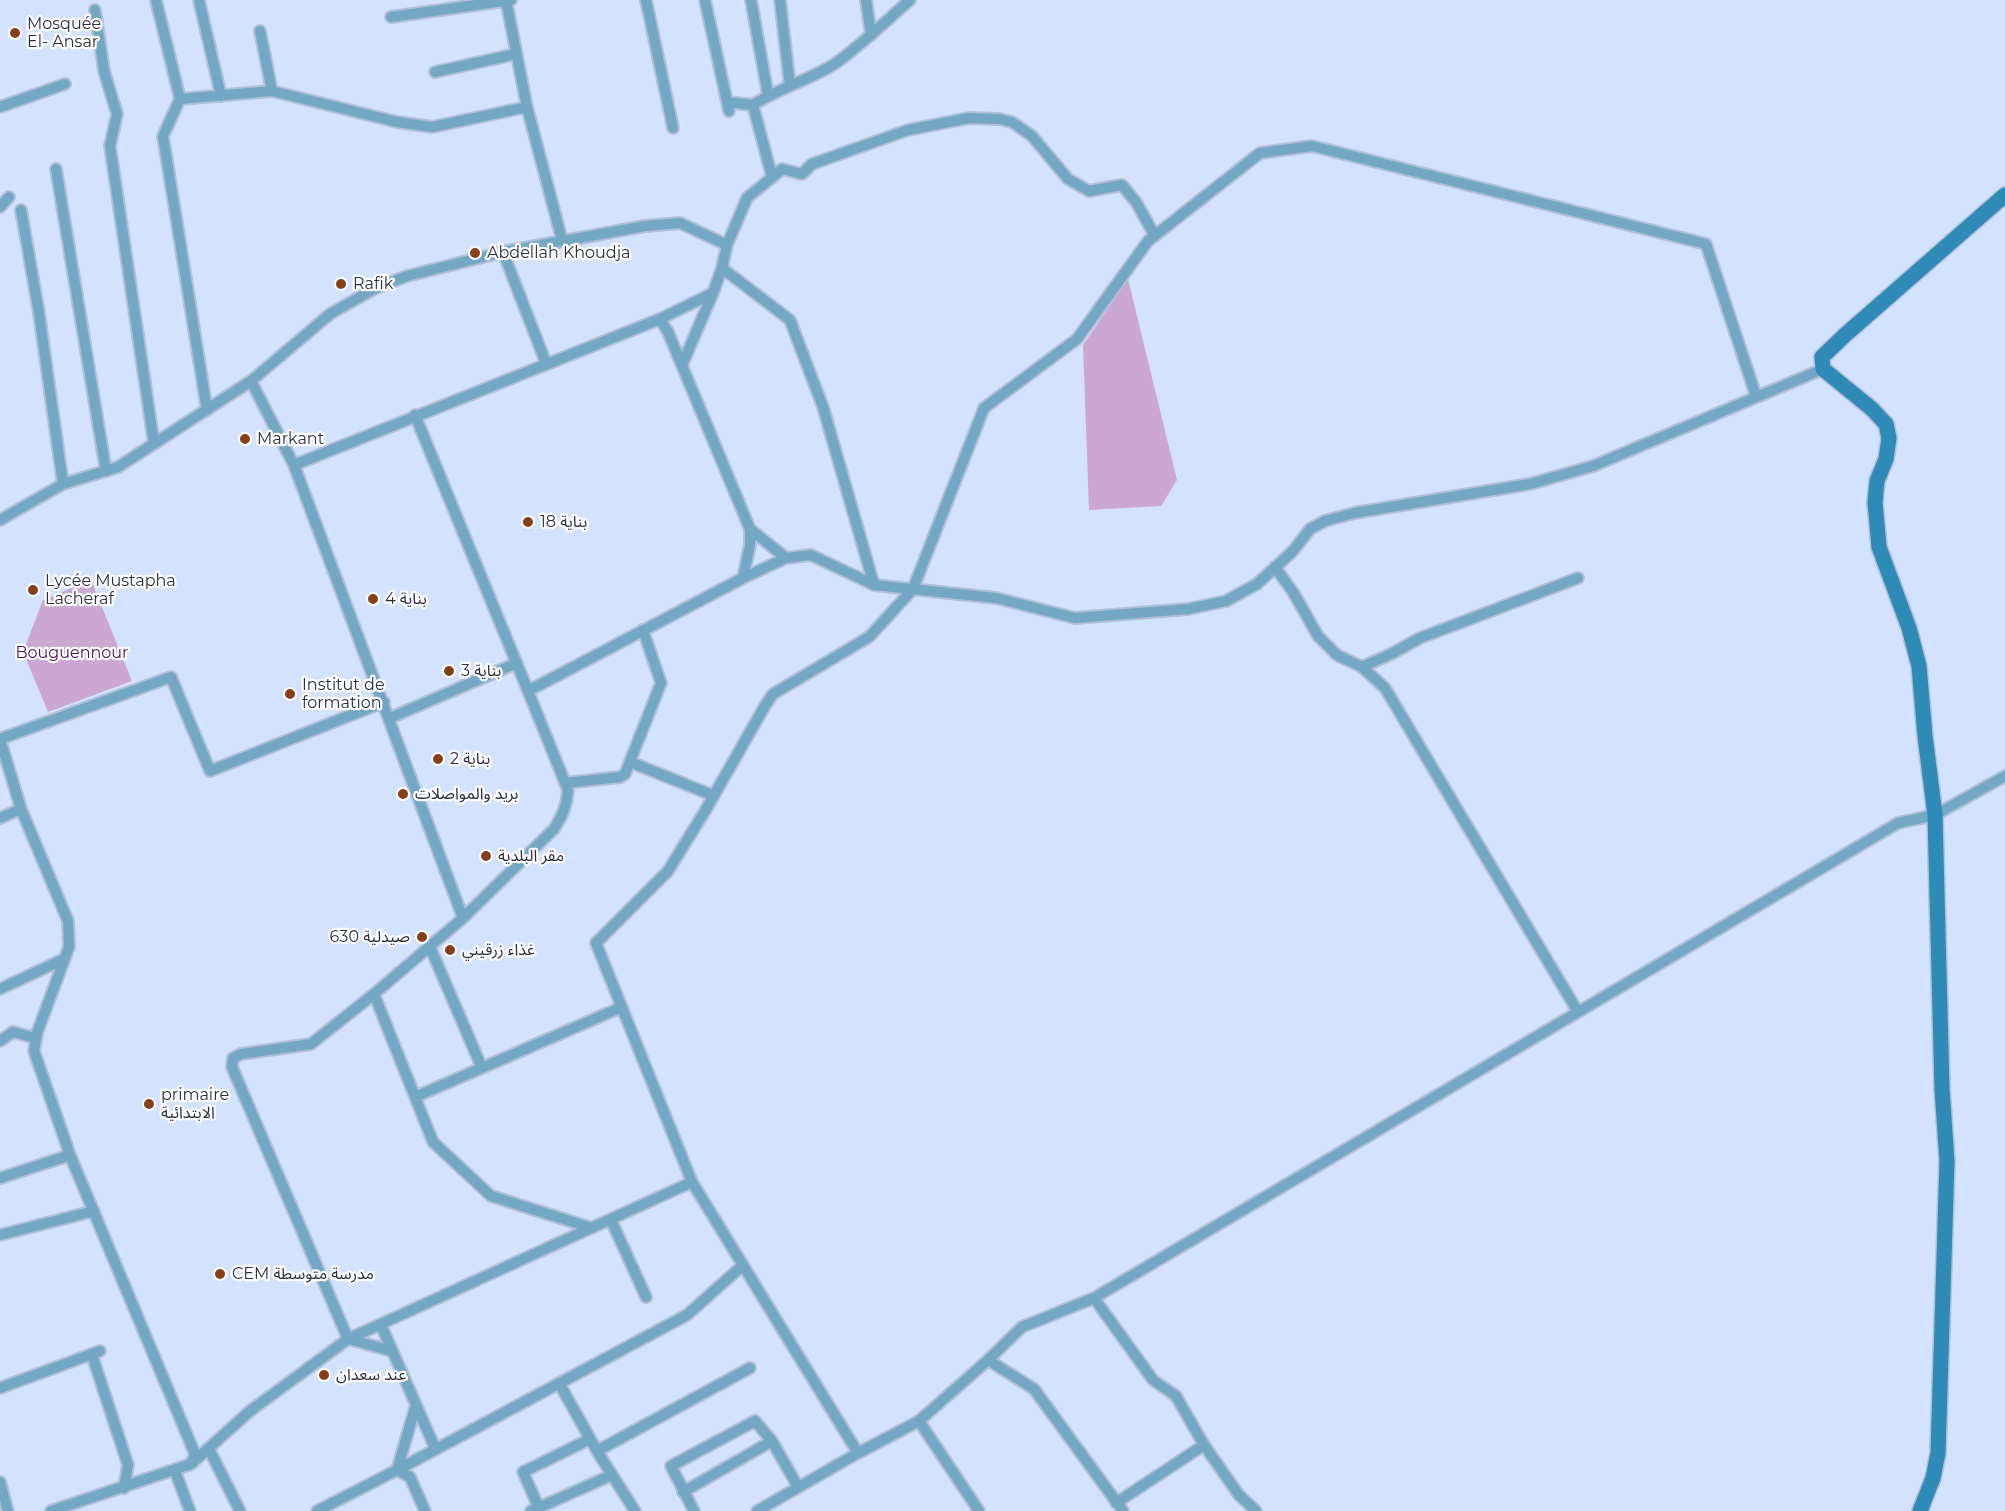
<!DOCTYPE html>
<html>
<head>
<meta charset="utf-8">
<style>
	body { margin:0 }
	canvas { display:block; background:#d3e3ff }
</style>
</head>
<body>
<canvas width="2005" height="1511"></canvas>
<script>
const c = document.querySelector('canvas').getContext('2d');
c.lineJoin = 'round';
function paint(path, color) { c.fillStyle = color; c.fill(path, 'evenodd'); }
function stroke(path, color, width, dash) { c.strokeStyle = color; c.lineWidth = width; c.lineCap = dash ? 'butt' : 'round'; c.setLineDash(dash || []); c.stroke(path); }
function drawText(font, color, halo, rows, align = 'center') {
  c.font = font + ' Montserrat,"Noto Sans Arabic",sans-serif'; c.lineWidth = 4.5; c.setLineDash([]); c.textBaseline = 'middle'; c.strokeStyle = halo; c.fillStyle = color; for (const [text, x, y, turn = 0] of rows) {
    c.save(); c.translate(x, y); c.rotate((+turn || 0) * Math.PI / 180); c.textAlign = isNaN(turn) ? turn : align; if (halo) c.strokeText(text, 0, 0); c.fillText(text, 0, 0); c.restore();
  }
}
const green = new Path2D(`
	M1128 279 1177 480 1161 506 1089 510 1083 345Z
	M91 580 132 681 48 712 23 652 43 600Z`);
const street = new Path2D(`
	M156 0 180 99 163 136 207 410
	M199 0 221 96
	M506 0 527 107 562 240
	M646 0 673 128
	M705 0 729 111
	M751 0 768 95
	M780 0 790 86
	M866 0 871 35
	M95 10 104 71 117 114 110 146 154 444
	M391 17 511 0
	M260 31 272 91
	M435 72 516 54
	M180 99 272 91 397 122 432 127 527 107
	M727 102 753 105
	M0 107 65 84
	M56 169 106 471
	M772 177 753 105C779 88 810 80 836 63 862 44 886 21 910 0
	M0 207 9 197
	M21 210 39 313 63 484
	M727 245 747 198 782 169 802 174 812 164 908 130 969 118 999 119 1012 122 1032 136 1068 179 1089 191 1122 185 1136 202 1155 236
	M503 252 546 363
	M682 365 713 293
	M251 381 294 465 463 918
	M415 415 528 691
	M294 465 660 319
	M0 520 63 484 118 467 251 381 330 314 374 289 407 276 503 252 645 226 680 223 727 245 722 268 790 320 823 407 874 585
	M750 529 786 558
	M1275 567 1293 592 1318 636 1337 655 1362 667 1385 688 1578 1012
	M743 578 786 558 811 555 874 585 996 598 1075 618 1188 609 1226 601 1257 584 1293 551 1310 529 1325 521 1354 513 1530 484 1593 466 1823 369
	M1362 667 1391 654 1420 638 1578 578
	M390 718 517 663
	M0 739 21 809 68 921 69 947 37 1033 34 1051 70 1155 195 1454 191 1464
	M0 739 171 677 210 771 384 702
	M630 762 712 795
	M565 783 620 777 625 774 661 683 643 630
	M0 818 21 809
	M430 947 482 1068
	M0 989 64 959
	M374 994 433 1142 491 1196 592 1228
	M0 1041 13 1032 35 1038
	M415 1097 622 1007
	M0 1178 70 1155
	M611 1220 646 1297
	M0 1235 94 1211
	M1094 1298 1153 1380 1176 1396 1204 1445 1239 1495 1256 1511
	M381 1325 435 1448
	M392 1351 348 1339 232 1067 233 1058 241 1054 311 1044 374 994 463 918 554 829C562 816 567 806 568 790L528 691 743 578 750 545V529L668 332 660 319 713 293 722 268
	M92 1355 128 1465 124 1488
	M988 1360 1022 1327 1094 1298 1898 823 1935 815 2005 776
	M559 1383 597 1451 635 1511
	M0 1388 100 1351
	M919 1421 988 1360 1034 1389 1123 1511
	M209 1449 240 1511
	M597 1451 750 1368
	M858 1453 919 1421 979 1511
	M397 1470 687 1315 743 1265
	M397 1470 416 1405
	M175 1471 190 1511
	M0 1482 8 1511
	M683 1492 772 1441
	M1116 1503 1204 1445
	M539 1508 523 1472 590 1439
	M51 1511 191 1464 250 1411 348 1339 692 1182
	M317 1511 397 1470 410 1477 425 1511
	M531 1511 612 1475
	M694 1511 671 1466 755 1421 772 1441 798 1487
	M757 1511 858 1453 692 1182 596 943 668 871 705 811 766 704 773 694 869 637 913 589 984 408 1077 339 1148 241 1260 153 1312 146 1706 244 1756 396`);
const secondary = new Path2D(`
	M1920 1511 1933 1478 1938 1453 1947 1161 1942 1089 1935 815 1925 736 1919 666 1909 628 1879 547 1875 502 1877 481 1886 459 1889 438 1886 424 1872 409 1823 369 1822 357 1845 335 2005 195`);
const markers = [
	[15,33,6,"#854018"],
	[475,253,6,"#854018"],
	[341,284,6,"#854018"],
	[245,439,6,"#854018"],
	[528,522,6,"#854018"],
	[33,590,6,"#854018"],
	[373,599,6,"#854018"],
	[449,671,6,"#854018"],
	[290,694,6,"#854018"],
	[438,759,6,"#854018"],
	[403,794,6,"#854018"],
	[486,856,6,"#854018"],
	[422,937,6,"#854018"],
	[450,950,6,"#854018"],
	[149,1104,6,"#854018"],
	[220,1274,6,"#854018"],
	[324,1375,6,"#854018"]
];
const poiNames = [
	["Mosquée",27,24],
	["El- Ansar",27,42],
	["Abdellah Khoudja",487,253],
	["Rafik",353,284],
	["Markant",257,439],
	["بناية 18",540,522],
	["Lycée Mustapha",45,581],
	["Lacheraf",45,599],
	["بناية 4",385,599],
	["بناية 3",461,671],
	["Institut de",302,685],
	["formation",302,703],
	["بناية 2",450,759],
	["بريد والمواصلات",415,794],
	["مقر البلدية",498,856],
	["صيدلية 630",410,937,"right"],
	["غذاء زرقيني",462,950],
	["primaire",161,1095],
	["الابتدائية",161,1113],
	["CEM مدرسة متوسطة",232,1274],
	["عند سعدان",336,1375]
];
const parkNames = [
	["Bouguennour",72,653]
];
paint(green, '#cba7d2');
stroke(street, '#b1bfd8', 14);
stroke(secondary, '#b1bfd8', 18);
stroke(street, '#73a8c5', 10);
stroke(secondary, '#2e8ab6', 15);
for (const [x, y, r, color] of markers) { const dot = new Path2D(); dot.arc(x, y, r, 0, 2 * Math.PI); c.fillStyle = color; c.fill(dot); stroke(dot, '#fff', 2); }
drawText('16px', '#2a2f3a', '#fff', poiNames, 'left');
drawText('16px', '#4c1057', '#fff', parkNames);
</script>
</body>
</html>
